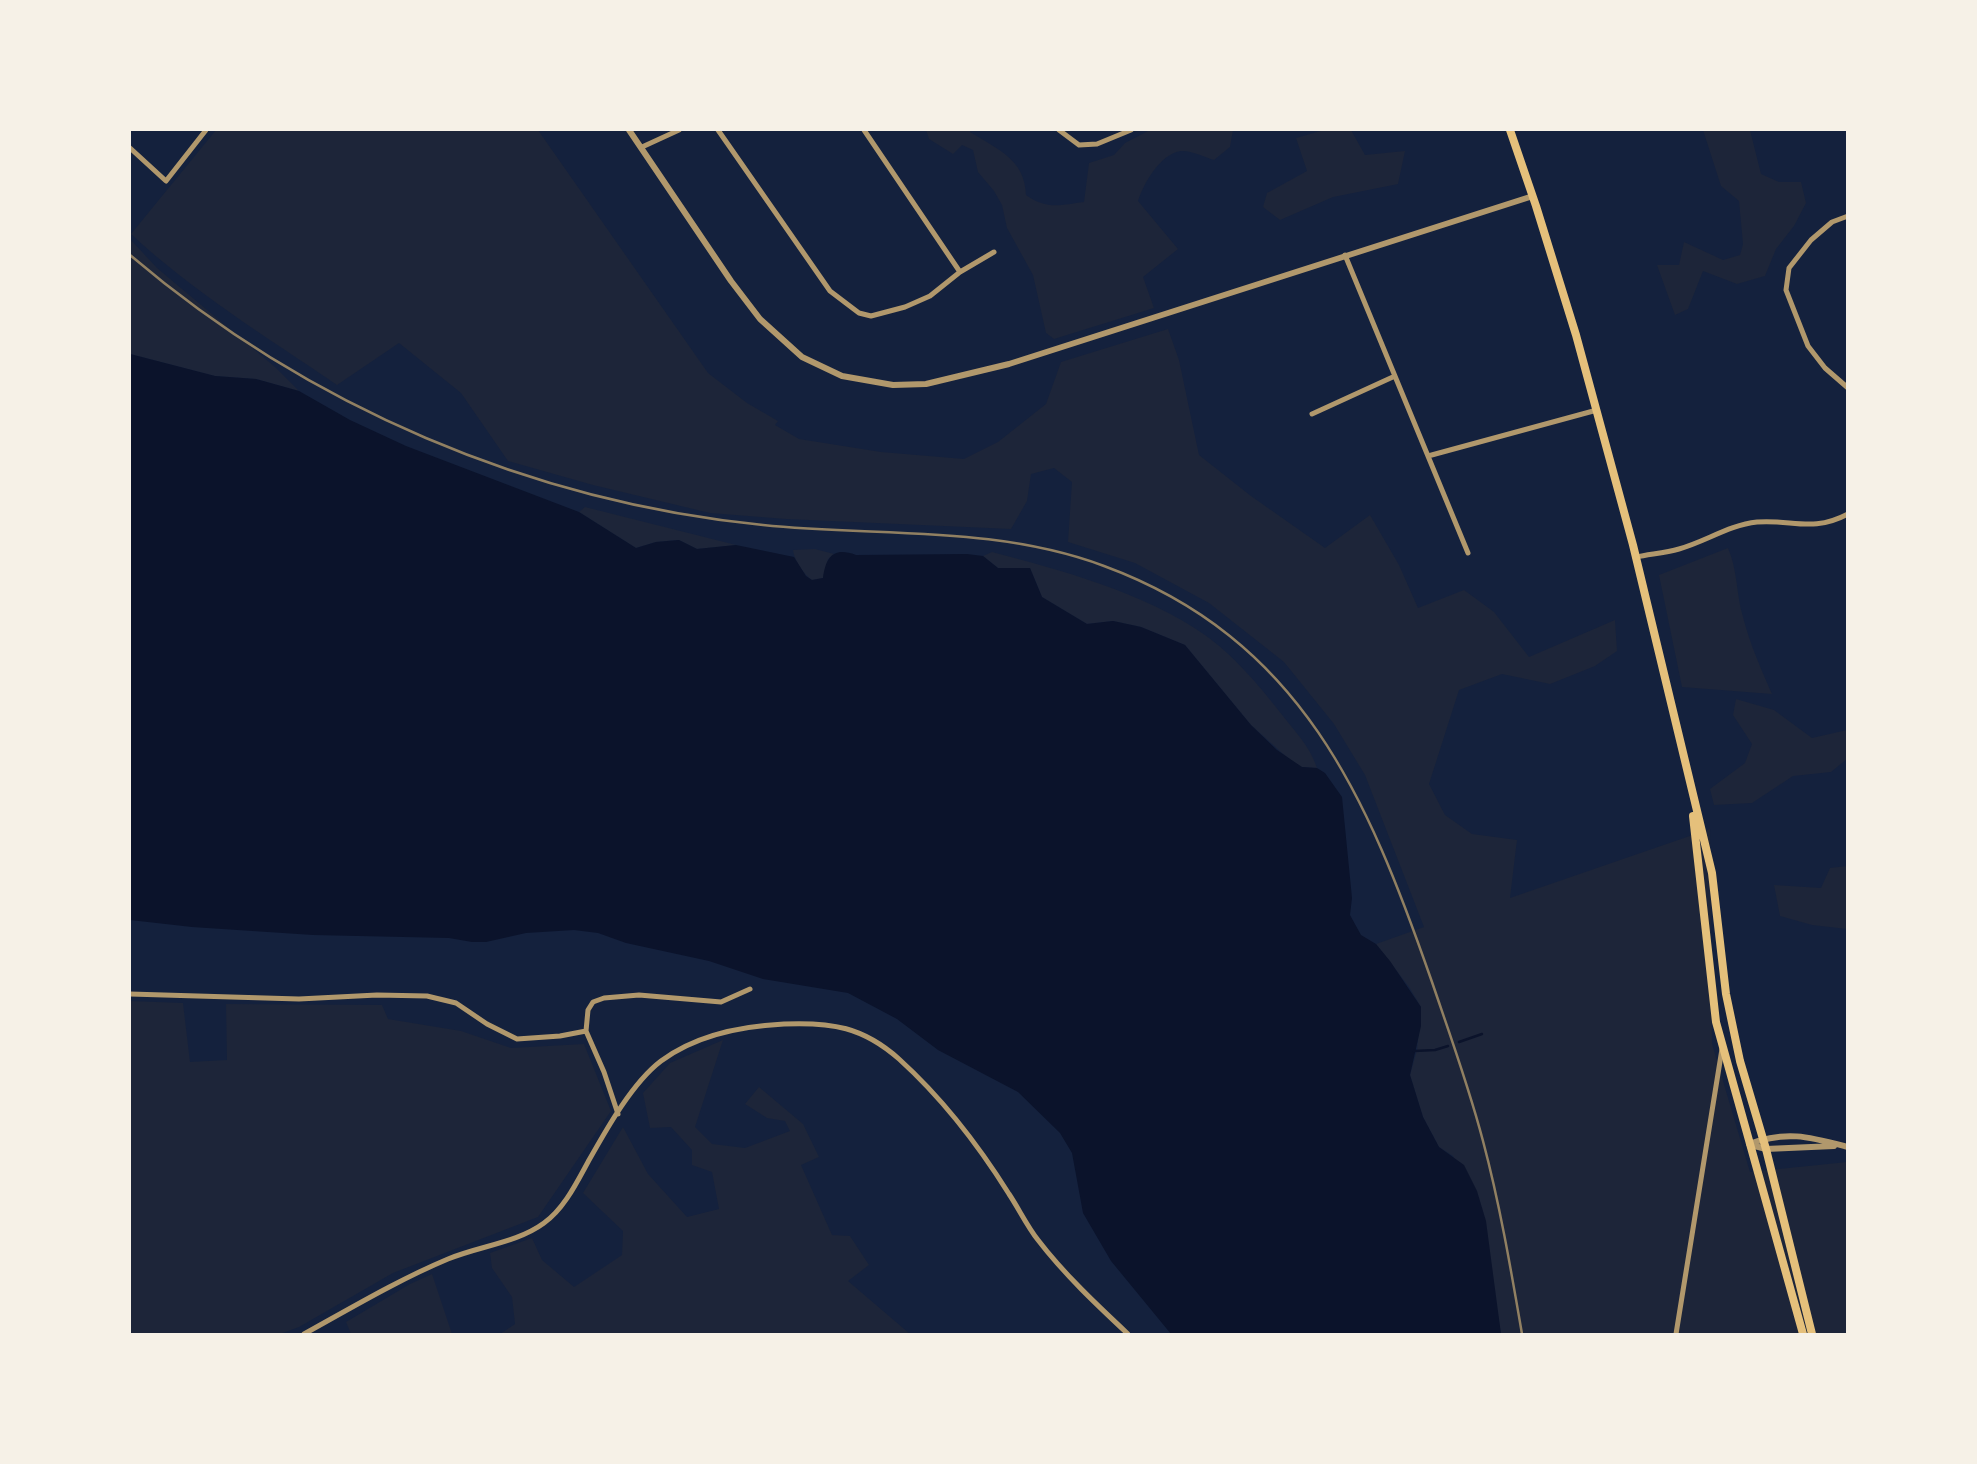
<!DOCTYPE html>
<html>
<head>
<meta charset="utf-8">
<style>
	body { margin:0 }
	#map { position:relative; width:1977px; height:1464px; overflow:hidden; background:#14213d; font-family:Helvetica,sans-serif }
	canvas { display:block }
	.frame { position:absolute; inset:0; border:131px solid #f6f1e7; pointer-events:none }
</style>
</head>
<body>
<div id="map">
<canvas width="1977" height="1464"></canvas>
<div class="frame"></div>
</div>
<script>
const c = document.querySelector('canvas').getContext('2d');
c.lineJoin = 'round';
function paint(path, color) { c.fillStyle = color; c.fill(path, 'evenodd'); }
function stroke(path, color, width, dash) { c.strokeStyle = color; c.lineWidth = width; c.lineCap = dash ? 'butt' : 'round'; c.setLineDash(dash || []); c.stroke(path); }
const green = new Path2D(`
	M216 130H538L708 373 747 403 778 421 775 425 799 439 881 452 964 459 998 442 1046 404 1061 362 1168 329 1179 360 1199 455 1251 496 1325 548 1370 515 1399 565 1418 608 1464 590 1494 612 1529 657 1615 620 1617 651 1595 666 1550 684 1502 674 1459 690 1429 784 1445 815 1472 834 1517 840 1510 898 1710 829 1712 1044 1750 1172 1847 1162V1334H1501L1496 1304 1453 1156 1439 1147 1423 1117 1410 1075 1417 1050 1421 1007 1409 987 1376 944 1424 927 1365 775 1334 724 1284 662 1209 603 1135 563 1068 542 1072 482 1054 468 1031 474 1027 501 1011 529 786 519 710 513 593 485 508 461 461 393 399 343 337 385C267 337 193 292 131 234Z
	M926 130H971L970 132C997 149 1025 159 1026 195 1047 210 1060 205 1084 202L1089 163 1114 155 1125 143 1150 130H1233L1230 147 1214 160C1205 157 1190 150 1181 151 1160 154 1144 183 1138 201L1178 249 1143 277 1154 308 1054 339 1046 333 1033 275 1007 228 1002 205 994 191 978 172 973 150 962 145 953 154 929 139Z
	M1324 130H1351L1365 155 1405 151 1398 184 1333 197 1280 220 1263 207 1267 193 1307 171 1296 138Z
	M1703 130H1750L1761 174 1779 182H1801L1806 203 1794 226 1776 249 1765 276 1737 284 1703 271 1688 309 1675 315 1657 265H1679L1684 242 1723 260 1740 255 1743 244 1739 201 1721 186Z
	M130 239 157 268 275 367 299 391 256 379 215 376 130 354Z
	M585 507 736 545 697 549 679 540 656 542 636 548 579 512Z
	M1728 548C1738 571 1736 594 1743 617 1750 644 1761 669 1772 694L1682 687 1659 575Z
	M815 549 834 554 828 559 823 578 812 580C803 574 794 560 793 550Z
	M992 552C1061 570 1145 593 1205 635 1232 654 1259 685 1279 711 1293 729 1310 746 1317 768L1302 767 1291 761 1251 725 1185 645 1141 627 1113 621 1087 624 1042 597 1030 568H998L983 556Z
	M1736 699 1774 710 1812 738 1847 730V759L1831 772 1793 776 1752 803 1714 805 1710 789 1745 763 1752 744 1733 715Z
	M1847 866V929L1812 925 1780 916 1774 885 1821 888 1830 868Z
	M130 1001 183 1003 190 1062 227 1060 226 1004 382 1005 388 1019 461 1031 511 1048 584 1044 611 1111 538 1217 393 1273 299 1327 280 1334H130Z
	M723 1040 695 1127 712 1144 745 1148 790 1131 785 1121 767 1118 745 1104 759 1087 803 1124 819 1157 801 1165 832 1235 850 1236 869 1265 848 1281 910 1334H500L515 1324 512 1297 492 1268 490 1253 532 1238 542 1260 574 1287 622 1255 623 1231 583 1193 623 1127 648 1174 687 1217 719 1209 712 1172 692 1165V1150L671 1127 650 1128 643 1093 670 1063Z
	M432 1274 452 1334H351L346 1322 410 1284Z`);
const water = new Path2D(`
	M130 354 215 376 256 379 299 391 350 420 406 446 579 512 636 548 656 542 679 540 697 549 736 545 794 557 806 576 812 580 823 578C826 556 834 547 856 555L967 554 983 556 998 568H1030L1042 597 1087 624 1113 621 1141 627 1185 645 1251 725 1277 750 1302 767 1317 768 1325 773 1342 797 1352 898 1350 915 1361 935 1376 944 1390 961 1421 1007V1026L1410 1075 1423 1117 1439 1147 1464 1165 1477 1191 1486 1221 1501 1334H1171L1111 1261 1083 1213 1072 1153 1060 1133 1018 1092 938 1050 897 1019 848 993 763 979 709 961 626 943 598 933 574 930 526 933 486 942H472L449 938 313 935 192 927 130 920Z`);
const stream = new Path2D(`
	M1459 1042 1482 1034
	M1414 1051 1435 1050 1448 1046`);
const minor = new Path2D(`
	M718 130 830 291 859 313 871 316 905 307 930 296 960 272 864 130
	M1059 130 1079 145 1097 144 1131 130
	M642 147 679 130
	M130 148 166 181 206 130
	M1848 216 1832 222 1811 240 1789 268 1786 290 1808 346 1825 368 1848 388
	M1345 255 1468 553
	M960 272 994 252
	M1312 414 1395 376
	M1428 456 1597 410
	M1636 557C1650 554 1665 553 1679 549 1705 542 1729 525 1757 522 1792 519 1812 533 1848 514
	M130 994 299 999 377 995 427 996 456 1003 487 1024 517 1039 560 1036 586 1031
	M618 1114 604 1072 586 1031 588 1010 593 1002 604 998 639 995 721 1002 750 989
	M304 1334C351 1308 398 1280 448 1259 479 1246 517 1243 544 1223 564 1209 577 1182 588 1162 606 1130 632 1083 661 1061 696 1035 742 1026 784 1024 832 1022 863 1027 899 1059 942 1098 979 1146 1009 1194 1019 1209 1027 1226 1038 1240 1064 1274 1097 1305 1128 1334
	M1676 1334 1722 1049`);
const tertiary = new Path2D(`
	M629 130 731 281 760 319 802 357 842 376 893 385 926 384 1009 364 1533 196
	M1749 1144C1787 1130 1810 1137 1848 1147
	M1751 1145 1766 1149 1834 1146`);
const primary = new Path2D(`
	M1510 130 1536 206 1576 335 1633 545 1712 873 1726 994 1740 1061 1766 1149 1812 1334
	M1693 816 1716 1022 1803 1334`);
const rail = new Path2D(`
	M130 255C307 406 531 502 763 525 878 537 994 525 1104 566 1302 639 1368 798 1432 982 1450 1035 1469 1087 1483 1141 1500 1205 1511 1270 1522 1334`);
paint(green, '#1d2539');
paint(water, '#0b132b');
stroke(stream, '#0b132b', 2.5);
stroke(minor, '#b1986c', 5);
stroke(tertiary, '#b1986c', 6);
stroke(primary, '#e5c07b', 8);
stroke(rail, '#918062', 2.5);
</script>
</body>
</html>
